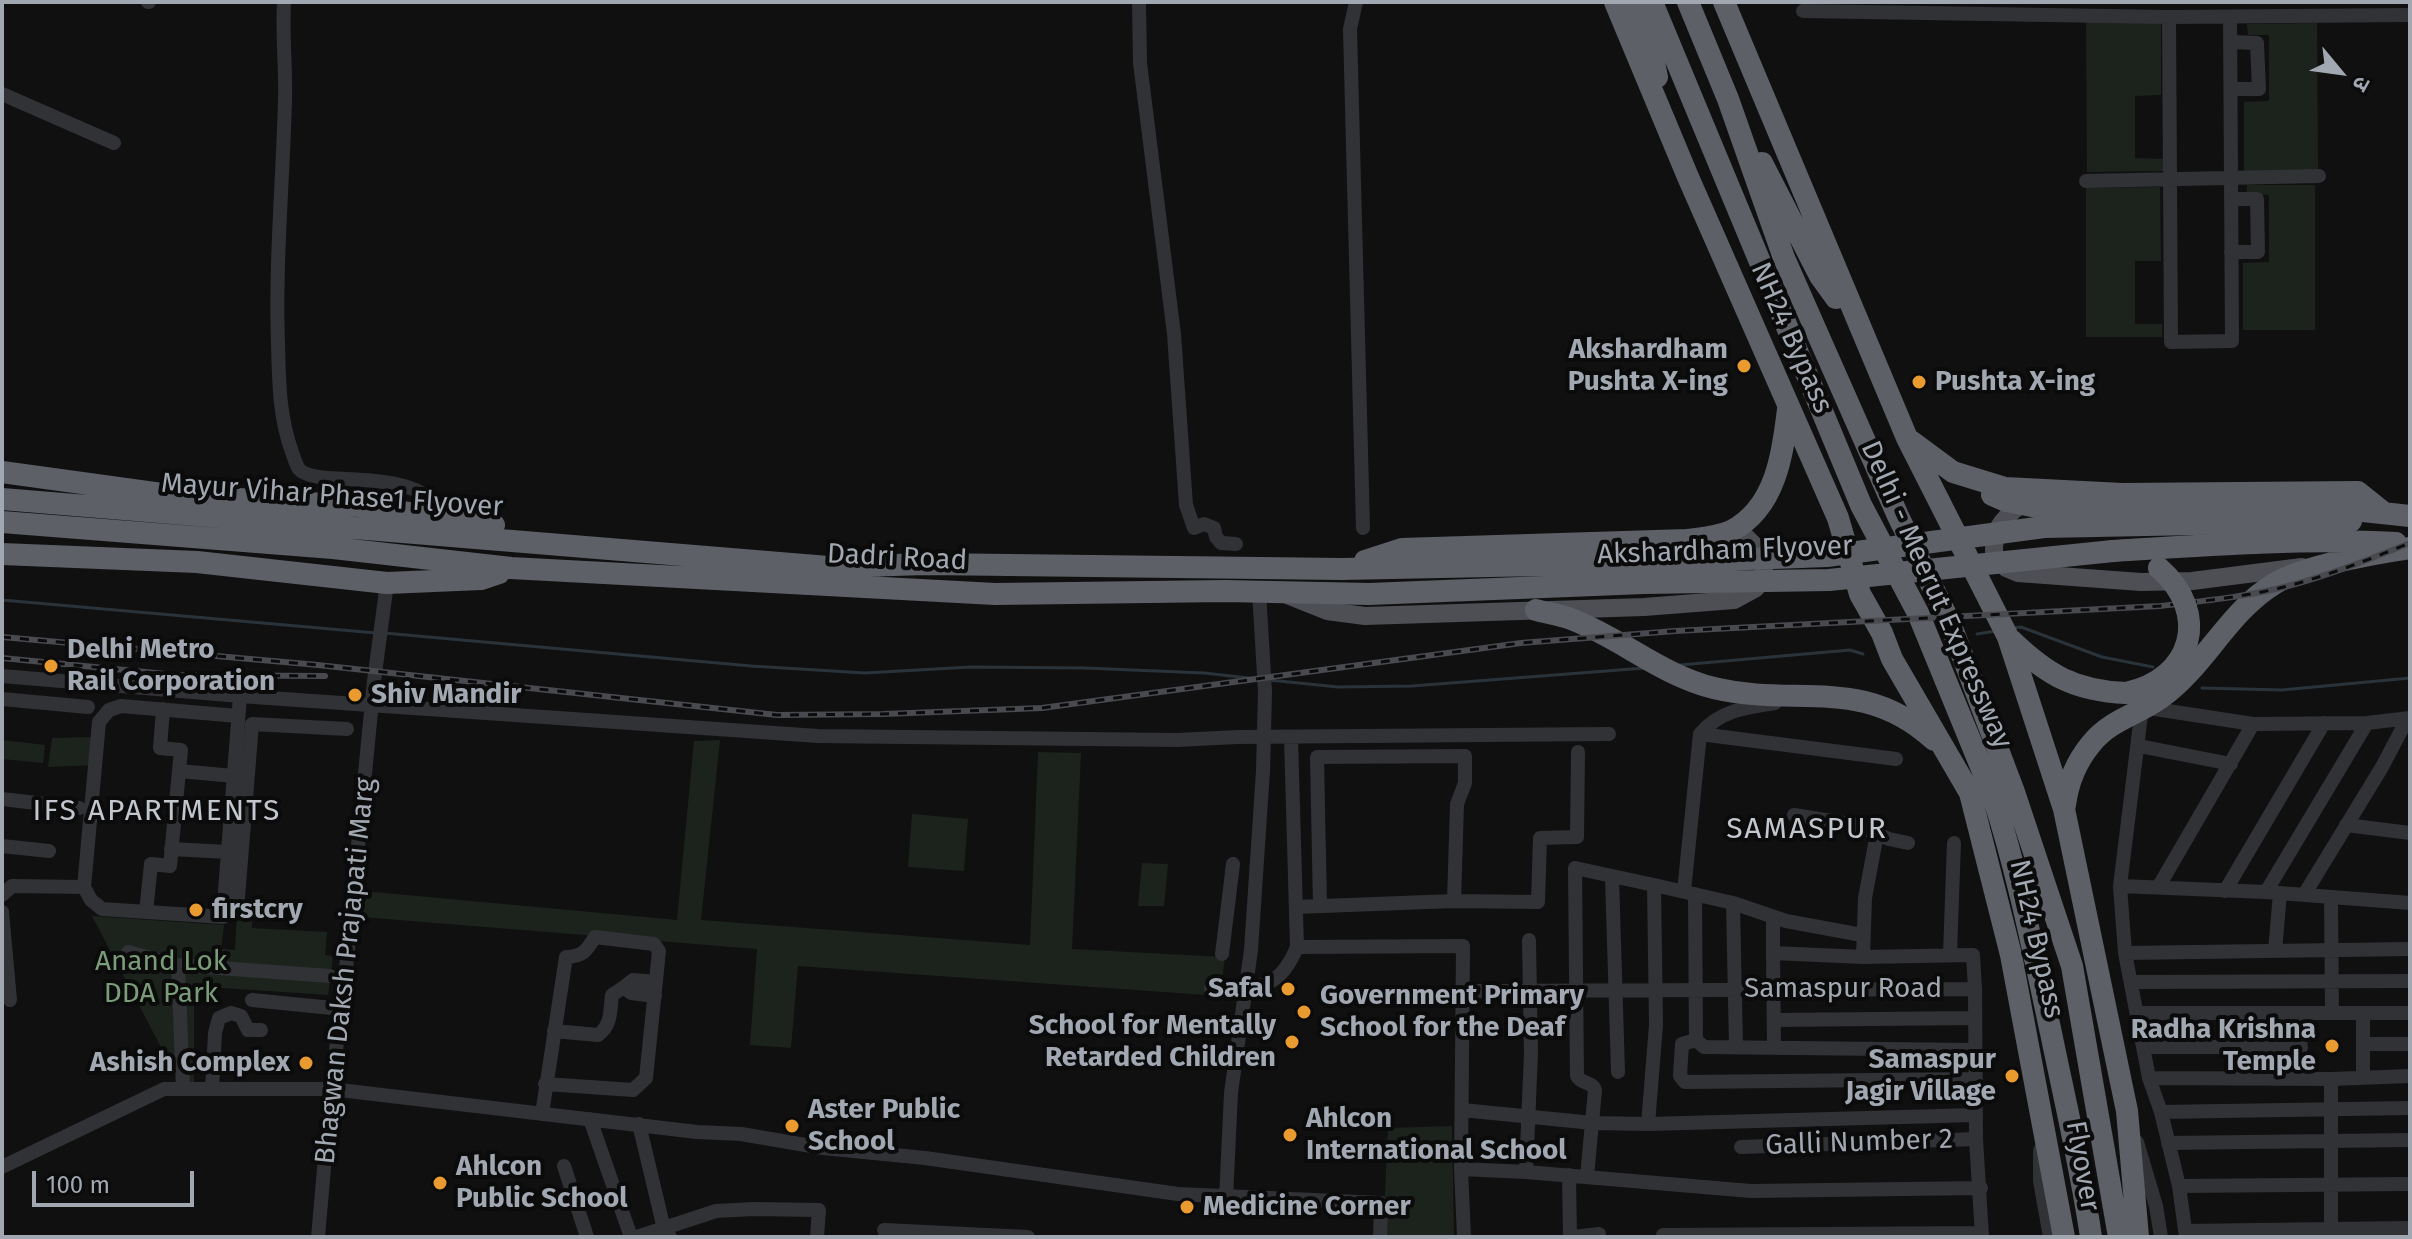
<!DOCTYPE html>
<html>
<head>
<meta charset="utf-8">
<style>
	body { margin:0 }
	#map { position:relative; width:2412px; height:1239px; overflow:hidden; background:#101011; font-family:"Fira Sans","Noto Sans Devanagari",sans-serif }
	canvas { display:block }
	.frame { position:absolute; inset:0; border:4px solid #a1a8b1; pointer-events:none }
	.north { position:absolute; left:2300px; top:32px; width:80px; height:80px; -webkit-text-stroke:6px #0b0b0c; paint-order:stroke; rotate:119deg; font-size:22px; font-weight:700; line-height:32px; text-align:center; color:#a1a8b1 }
	.north::after { content:''; display:block; margin:auto; width:28px; height:36px; background:#a1a8b1; clip-path:polygon(50% 0,100% 100%,50% 72%,0 100%) }
	.scale { position:absolute; left:32px; top:1171px; width:162px; height:36px; box-sizing:border-box; border:4px solid #a1a8b1; border-top:0; padding-left:10px; font-size:24px; line-height:28px; white-space:nowrap; color:#a1a8b1; -webkit-text-stroke:6px #0b0b0c; paint-order:stroke }
</style>
</head>
<body>
<div id="map">
<canvas width="2412" height="1239"></canvas>
<div class="frame"></div>
<div class="north">उ</div>
<div class="scale">100 m</div>
</div>
<script>
const c = document.querySelector('canvas').getContext('2d');
c.lineJoin = 'round';
function paint(path, color) { c.fillStyle = color; c.fill(path, 'evenodd'); }
function stroke(path, color, width, dash) { c.strokeStyle = color; c.lineWidth = width; c.lineCap = dash ? 'butt' : 'round'; c.setLineDash(dash || []); c.stroke(path); }
function drawText(font, color, halo, rows, align = 'center') {
  c.font = font + ' "Fira Sans",sans-serif'; c.lineWidth = 8; c.setLineDash([]); c.textBaseline = 'middle'; c.strokeStyle = halo; c.fillStyle = color; for (const [text, x, y, turn = 0] of rows) {
    c.save(); c.translate(x, y); c.rotate((+turn || 0) * Math.PI / 180); c.textAlign = isNaN(turn) ? turn : align; if (halo) c.strokeText(text, 0, 0); c.fillText(text, 0, 0); c.restore();
  }
}
const green = new Path2D(`
	M2086 22H2161V95L2135 96V158L2163 159V171L2087 172Z
	M2317 23 2318 171H2244V102L2269 101V35H2248L2247 24Z
	M2247 185H2315V330H2243V263L2269 262V195L2247 194Z
	M2160 187 2161 261H2135V324H2162V337H2086V188Z
	M98 737 96 765 48 767 52 738Z
	M2 740 45 745 43 763 2 759Z
	M720 740 701 920 1030 945 1038 752 1081 753 1072 949 1225 957 1220 996 798 966 791 1048 750 1045 757 949 362 917 363 891 677 920 694 741Z
	M912 814 968 819 964 871 908 867Z
	M1142 863 1168 864 1164 906H1138Z
	M237 913H252V928L327 932 325 955 333 956 328 995 194 986V1089H183L92 916 224 925 221 949 235 950Z
	M1452 1126 1454 1237H1383L1388 1128Z`);
const stream = new Path2D(`
	M2 600 376 633
	M2012 628 2021 627 2102 657 2153 667
	M384 633 751 666 865 673 971 667 1085 668 1204 673 1258 679
	M1977 634 1996 631
	M1680 665 1850 650 1863 654
	M1269 680 1338 687 1412 686 1645 668
	M2202 688 2282 690 2410 678`);
const minor = new Path2D(`
	M148 2H149
	M284 2C282 35 286 67 285 100 283 181 275 262 278 344 279 380 279 417 292 452 294 457 296 465 299 469 314 488 406 467 436 505
	M1139 2 1140 63 1174 334 1186 505 1194 528 1204 524 1214 528 1216 537 1221 543 1236 544
	M1356 2 1350 29 1363 528
	M1803 11 2169 17 2410 15
	M2169 17 2171 342 2232 341 2230 17
	M2231 42 2257 43 2259 89H2231
	M2 94 114 143
	M2086 181 2319 176
	M2231 199H2257L2258 252H2231
	M1259 591 1265 692
	M2 676 240 696 818 736 1177 740 1237 737 1609 734
	M2 699 88 707
	M238 716 121 706 109 710 99 722 84 887 91 900 102 909 223 917 240 696
	M1700 734 1896 759
	M2139 746 2231 764
	M179 771 234 776
	M2 799 79 808
	M1794 815 1856 825 1889 839 1908 843
	M2346 825 2410 833
	M1877 834 1865 898 1863 957 1973 955 1975 989
	M2 846 49 851
	M171 849 228 852
	M1612 877 1618 1072
	M2120 886 2266 892 2410 903
	M2159 886 2253 724
	M1684 891 1700 734C1719 711 1746 707 1775 703
	M2225 891 2324 723
	M2266 892 2367 723
	M1695 894 1696 1040 1704 1047 1975 1050
	M2 895 12 886 84 887
	M2304 895 2382 767 2402 729 2403 719
	M2331 898 2332 1013
	M1733 903 1736 1047
	M1320 906 1317 757 1465 756V783L1457 804 1454 901
	M1296 907 1454 901 1538 902 1540 838 1577 837 1578 752
	M237 910 252 724 347 729
	M2 912 10 1000
	M146 912 151 864 170 866 181 750 160 748 163 709
	M1773 917V953L1863 957
	M1862 935 1786 921 1733 903 1654 885 1656 1025 1648 1124 1976 1115
	M1297 947 1463 946 1461 1169 1464 1237
	M2275 951 2280 893
	M128 952 178 965 330 976
	M1773 953 1774 1048
	M2125 953 2410 949
	M1222 954 1233 864
	M1950 954 1954 843
	M178 965 183 1089
	M2131 982 2410 981
	M1211 988C1256 985 1277 995 1297 947L1291 738
	M1464 991 1975 989 1976 1139 1982 1237
	M655 996 631 993 624 987 633 980 656 982
	M252 1000 342 1009
	M2138 1013H2410
	M1774 1020 1975 1018
	M554 1031 598 1035C612 1025 610 1010 612 995L624 987
	M1696 1040 1682 1044 1680 1076 1685 1082 1976 1079
	M2363 1044H2410
	M2143 1047H2301
	M2363 1077V1013
	M2149 1078 2331 1079 2410 1076
	M2300 1078 2301 1015
	M212 1089 215 1033 219 1018 231 1013 241 1016 248 1030H261
	M1462 1110 1593 1123 1648 1124
	M2161 1112 2410 1108
	M542 1114 566 957C583 957 587 950 595 937L654 944 659 951 646 1078 633 1090 545 1084
	M590 1119 631 1237
	M639 1124 664 1229 670 1237
	M2137 1142 2156 1206 2161 1237
	M2168 1143 2410 1140
	M1741 1147 1976 1139
	M2040 1150V1181L2050 1237
	M564 1166 587 1237
	M2 1167 164 1089H331L697 1132 741 1134 823 1148 925 1158 1178 1194 1381 1203 1380 1237
	M1461 1169 1526 1172 1751 1191 1981 1188
	M1526 1172 1531 1053 1529 940
	M1569 1175 1570 1237
	M1587 1177 1595 1090C1592 1081 1581 1084 1577 1076L1575 868 1654 885
	M2179 1186 2410 1184
	M1226 1198 1231 1093 1251 950 1263 771
	M884 1230 1028 1237
	M2185 1231 2331 1229V1079
	M1663 1235 1982 1233
	M318 1237 331 1089 345 979 374 681 387 583
	M637 1237 716 1211 754 1209 819 1210 817 1237
	M1573 1237 1599 1234
	M2186 1237 2179 1186 2161 1112 2149 1078 2125 953 2120 886 2142 707 2253 724 2367 723 2410 718
	M2330 1237 2331 1229 2410 1228`);
const major = new Path2D(`
	M2020 505C2000 521 1993 530 1994 556L2006 568 2018 573 2141 582 2192 581 2302 567
	M1287 595 1327 611 1365 616 1644 607 1734 600 1756 588 1764 570 1758 549 1743 534 1732 530`);
const highway = new Path2D(`
	M1615 2 1688 177 1838 518 1860 594 1882 633 1892 659 1970 793 2011 955 2064 1237
	M1635 2 1651 48 1657 77
	M1652 2 1861 505 1918 613 1993 796C2018 873 2034 954 2051 1033 2065 1101 2081 1168 2091 1237
	M1688 2 1728 99 1784 258 1898 516 1950 623 2014 792 2072 966 2119 1237
	M1724 2 1907 438 2008 637 2064 809 2127 1111 2138 1237
	M1762 163 1820 276 1836 298
	M1911 441 1953 472 2005 488 2122 494 2358 492 2383 512
	M2 472 169 495 359 506 494 525
	M1992 495 2006 501 2042 508 2344 509 2410 516
	M2 499 828 567 926 564 1342 569 1640 563
	M2 522 333 548 511 568 995 594 1225 591 1369 594 1644 583
	M2113 551C2208 545 2302 538 2396 543
	M2 554 197 562 387 583 481 579 499 573
	M1365 561 1402 549 1687 540C1702 538 1717 537 1731 531 1776 508 1783 453 1788 409
	M1536 610C1547 613 1560 615 1571 619 1621 638 1661 675 1714 688 1796 708 1862 674 1934 740
	M2011 640C2047 675 2075 691 2126 693
	M2065 805C2068 782 2076 762 2091 744 2111 719 2138 715 2162 697 2205 666 2228 612 2274 584 2302 566 2376 553 2410 548`);
const rail = new Path2D(`
	M2 637 318 665 777 715 883 714 1042 708 1521 643 1675 631 2160 606C2202 601 2246 597 2288 586 2330 575 2370 559 2410 543
	M2 658 176 675 325 676`);
const minorBridge = new Path2D(`
	M1263 771 1265 692`);
const highwayBridge = new Path2D(`
	M1640 563 1827 556 2044 527 2351 521
	M1644 583 1829 580 2113 551
	M2126 693C2193 679 2211 613 2159 568`);
const markers = [
	[1744,366,8,"#e99b30"],
	[1919,382,8,"#e99b30"],
	[51,666,8,"#e99b30"],
	[355,695,8,"#e99b30"],
	[196,910,8,"#e99b30"],
	[1288,989,8,"#e99b30"],
	[1304,1012,8,"#e99b30"],
	[1292,1042,8,"#e99b30"],
	[2332,1046,8,"#e99b30"],
	[306,1063,8,"#e99b30"],
	[2012,1076,8,"#e99b30"],
	[792,1126,8,"#e99b30"],
	[1290,1135,8,"#e99b30"],
	[440,1183,8,"#e99b30"],
	[1187,1207,8,"#e99b30"]
];
const streetNames = [
	["NH24 Bypass",1791,338,66],
	["Mayur Vihar Phase1 Flyover",332,496,4],
	["Akshardham Flyover",1725,551,-2],
	["Dadri Road",897,558,3],
	["Delhi - Meerut Expressway",1936,595,66],
	["NH24 Bypass",2036,939,77],
	["Bhagwan Daksh Prajapati Marg",346,971,-84],
	["Samaspur Road",1843,989],
	["Galli Number 2",1859,1143,-2],
	["Flyover",2082,1166,80]
];
const poiNames = [
	["Akshardham",1728,350,"right"],
	["Pushta X-ing",1728,382,"right"],
	["Pushta X-ing",1935,382],
	["Delhi Metro",67,650],
	["Rail Corporation",67,682],
	["Shiv Mandir",371,695],
	["firstcry",212,910],
	["Safal",1272,989,"right"],
	["Government Primary",1320,996],
	["School for the Deaf",1320,1028],
	["School for Mentally",1276,1026,"right"],
	["Retarded Children",1276,1058,"right"],
	["Radha Krishna",2316,1030,"right"],
	["Temple",2316,1062,"right"],
	["Samaspur",1996,1060,"right"],
	["Jagir Village",1996,1092,"right"],
	["Ashish Complex",290,1063,"right"],
	["Aster Public",808,1110],
	["School",808,1142],
	["Ahlcon",1306,1119],
	["International School",1306,1151],
	["Ahlcon",456,1167],
	["Public School",456,1199],
	["Medicine Corner",1203,1207]
];
const parkNames = [
	["Anand Lok",161,962],
	["DDA Park",161,994]
];
const neighbourhoodNames = [
	["IFS APARTMENTS",157,812],
	["SAMASPUR",1807,830]
];
paint(green, '#1c231d');
stroke(stream, '#2a3339', 3);
stroke(minor, '#313236', 14);
stroke(major, '#4d4f55', 18);
stroke(highway, '#5d6066', 22);
stroke(rail, '#484a4f', 6);
stroke(rail, '#0b0b0c', 3, [9]);
stroke(minorBridge, '#313236', 14);
stroke(highwayBridge, '#5d6066', 22);
for (const [x, y, r, color] of markers) { const dot = new Path2D(); dot.arc(x, y, r, 0, 2 * Math.PI); c.fillStyle = color; c.fill(dot); stroke(dot, '#0b0b0c', 3); }
drawText('28px', '#a1a8b1', '#0b0b0c', streetNames);
drawText('bold 28px', '#a1a8b1', '#0b0b0c', poiNames, 'left');
drawText('28px', '#7a9c79', '#0b0b0c', parkNames);
c.letterSpacing = '2px';
drawText('30px', '#c2c6cd', '#0b0b0c', neighbourhoodNames);
c.letterSpacing = '0px';
</script>
</body>
</html>
